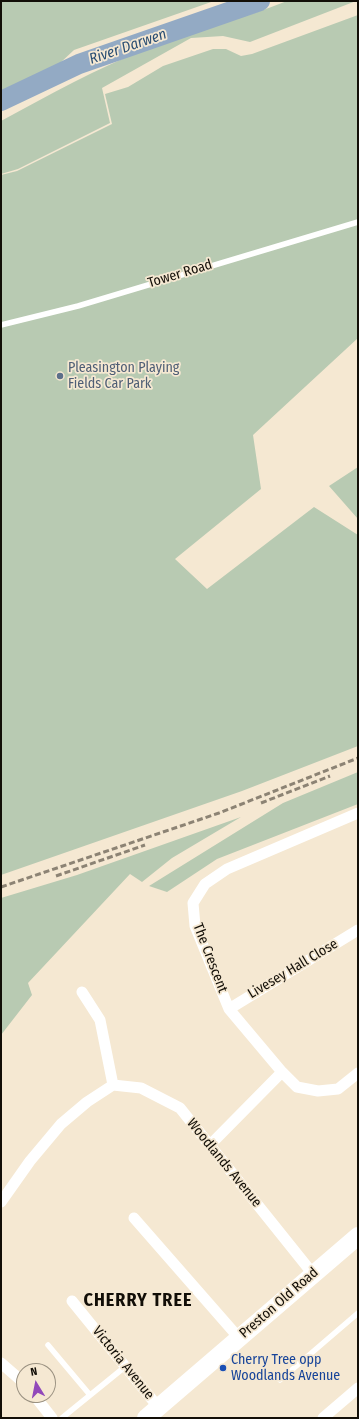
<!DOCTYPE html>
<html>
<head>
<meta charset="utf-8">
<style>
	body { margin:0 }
	#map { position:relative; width:359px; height:1419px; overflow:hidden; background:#f5e8d2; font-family:"Fira Sans Condensed",sans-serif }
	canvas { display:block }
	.frame { position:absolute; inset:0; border:2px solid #120e07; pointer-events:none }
	.north { position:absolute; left:16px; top:1363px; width:40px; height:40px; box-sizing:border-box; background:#f5e8d2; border:1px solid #9a9181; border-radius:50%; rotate:350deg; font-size:11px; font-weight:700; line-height:16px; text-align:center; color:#120e07 }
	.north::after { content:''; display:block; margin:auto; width:14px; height:18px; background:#9248ba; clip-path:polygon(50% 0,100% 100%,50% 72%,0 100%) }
</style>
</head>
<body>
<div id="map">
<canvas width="359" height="1419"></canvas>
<div class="frame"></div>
<div class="north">N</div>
</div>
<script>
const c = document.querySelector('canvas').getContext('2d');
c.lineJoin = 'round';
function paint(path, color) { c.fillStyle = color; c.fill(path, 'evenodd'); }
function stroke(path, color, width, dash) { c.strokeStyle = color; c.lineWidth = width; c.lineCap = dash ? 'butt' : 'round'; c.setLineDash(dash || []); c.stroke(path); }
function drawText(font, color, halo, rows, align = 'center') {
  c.font = font + ' "Fira Sans Condensed",sans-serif'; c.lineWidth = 3.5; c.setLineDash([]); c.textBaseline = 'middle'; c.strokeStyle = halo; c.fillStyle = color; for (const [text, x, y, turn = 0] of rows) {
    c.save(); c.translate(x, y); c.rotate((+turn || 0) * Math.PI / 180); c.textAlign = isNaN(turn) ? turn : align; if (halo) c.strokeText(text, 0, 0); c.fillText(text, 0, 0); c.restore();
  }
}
const green = new Path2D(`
	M1 1H214L74 50 59 64 1 97Z
	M287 1H356L250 42 223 36 191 38 102 88 110 123 18 169 1 174V121C49 95 97 68 149 48 194 31 242 19 287 1Z
	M358 15V338L253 435 261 489 175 559 207 589 314 507 358 535V746L242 791 1 875V175L17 171 112 124 105 94 128 87 163 66 213 49H226L241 56 252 54Z
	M358 467V519L329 486Z
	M358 772V804L217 859 167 892 149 886 283 803Z
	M241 817 172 858 142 882 130 874 28 983 32 995 1 1035V898L77 875Z`);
const river = new Path2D(`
	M1 101 79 64 260 1`);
const lane = new Path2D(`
	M1 325 78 306 358 222
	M48 1345 90 1395
	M280 1380 358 1313
	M62 1418 126 1366`);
const street = new Path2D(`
	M358 813 227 869 205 884 193 903 195 926 229 1009 282 1072 297 1087 318 1091 338 1089 358 1073
	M82 992 100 1020 113 1085
	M229 1009 358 930
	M210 1145 282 1072
	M1 1202 30 1161 61 1124 87 1102 113 1085 141 1088 180 1108 313 1274
	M134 1218 239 1338
	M72 1301 159 1408
	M1 1363 24 1383
	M34 1395 52 1418
	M323 1418 358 1388`);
const primary = new Path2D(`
	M146 1418 358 1236`);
const rail = new Path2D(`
	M261 803 330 776
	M56 876 145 845
	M1 887 219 813 358 758`);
const markers = [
	[60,376,4,"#5c6f8a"],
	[223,1368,4,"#1a4fb4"]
];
const streetNames = [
	["Tower Road",180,274,-17],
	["The Crescent",210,958,69],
	["Livesey Hall Close",293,969,-31],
	["Woodlands Avenue",224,1163,51],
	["Preston Old Road",279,1303,-41],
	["Victoria Avenue",123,1363,51]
];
const serviceNames = [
	["Pleasington Playing",68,368],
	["Fields Car Park",68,384]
];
const transitNames = [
	["Cherry Tree opp",231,1360],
	["Woodlands Avenue",231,1376]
];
const waterNames = [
	["River Darwen",128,47,-19]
];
const districtNames = [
	["CHERRY TREE",138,1301]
];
paint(green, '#b8cab2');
stroke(river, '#93aac4', 20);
stroke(lane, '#fff', 5.5);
stroke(street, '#fff', 11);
stroke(primary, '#fff', 18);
stroke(rail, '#8c8374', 3, [6, 3]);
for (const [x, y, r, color] of markers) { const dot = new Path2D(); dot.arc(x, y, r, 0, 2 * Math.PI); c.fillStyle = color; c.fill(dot); stroke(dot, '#f5e8d2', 1.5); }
drawText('14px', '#120e07', '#f5e8d2', streetNames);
drawText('14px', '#4e5e75', '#f5e8d2', serviceNames, 'left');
drawText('14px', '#164399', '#f5e8d2', transitNames, 'left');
drawText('italic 15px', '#2a4e73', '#f5e8d2', waterNames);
c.letterSpacing = '1px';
drawText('bold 18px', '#120e07', '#f5e8d2', districtNames);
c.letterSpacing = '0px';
</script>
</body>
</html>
